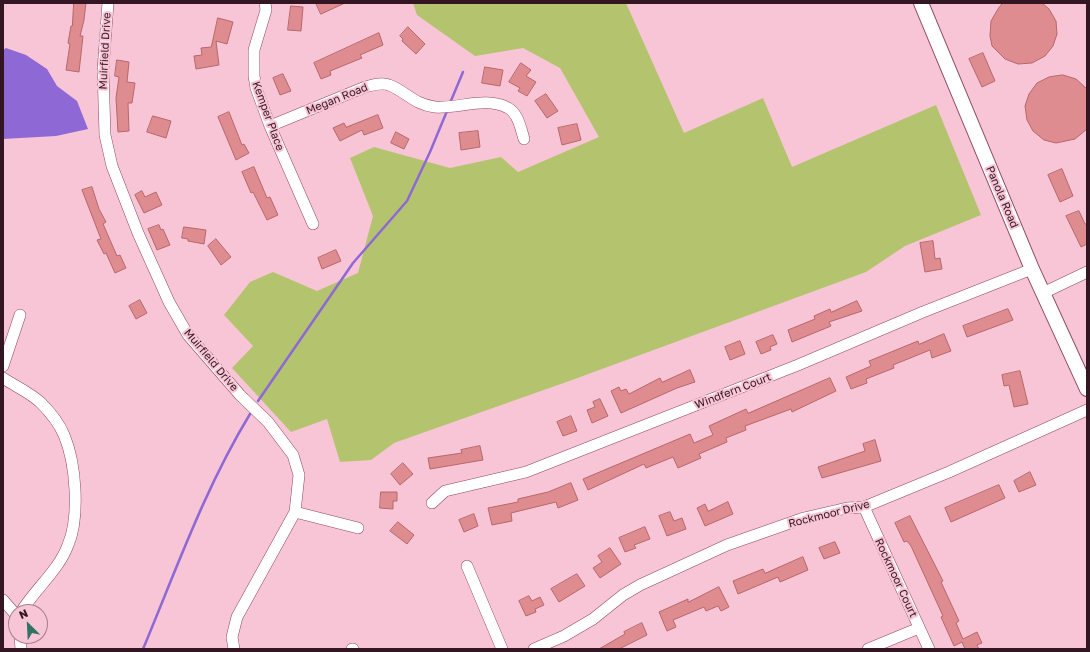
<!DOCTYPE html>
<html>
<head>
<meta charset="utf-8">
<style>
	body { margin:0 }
	#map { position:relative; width:1090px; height:652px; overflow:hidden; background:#f7c5d5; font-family:"Golos Text",sans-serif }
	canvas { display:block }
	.frame { position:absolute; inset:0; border:4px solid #341622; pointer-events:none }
	.north { position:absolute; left:8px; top:604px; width:40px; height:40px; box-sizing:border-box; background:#f7c5d5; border:1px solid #a97f8d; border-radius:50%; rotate:336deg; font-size:11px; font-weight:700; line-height:16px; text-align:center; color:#341622 }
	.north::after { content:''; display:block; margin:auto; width:14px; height:18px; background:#307365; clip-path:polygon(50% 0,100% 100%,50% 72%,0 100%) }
</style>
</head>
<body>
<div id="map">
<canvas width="1090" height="652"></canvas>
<div class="frame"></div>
<div class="north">N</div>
</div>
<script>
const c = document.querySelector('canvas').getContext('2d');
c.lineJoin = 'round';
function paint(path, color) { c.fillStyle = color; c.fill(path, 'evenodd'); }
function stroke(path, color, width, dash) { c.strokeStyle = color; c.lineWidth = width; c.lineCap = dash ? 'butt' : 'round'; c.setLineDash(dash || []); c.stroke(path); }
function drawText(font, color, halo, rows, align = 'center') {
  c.font = font + ' "Golos Text",sans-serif'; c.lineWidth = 4; c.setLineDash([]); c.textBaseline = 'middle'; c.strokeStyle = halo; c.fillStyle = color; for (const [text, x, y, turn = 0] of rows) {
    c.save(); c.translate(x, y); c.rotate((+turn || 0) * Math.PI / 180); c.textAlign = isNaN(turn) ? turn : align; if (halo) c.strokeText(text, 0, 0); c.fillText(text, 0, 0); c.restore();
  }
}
const green = new Path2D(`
	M413 3H626L684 133 763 98 792 167 936 105 981 215 905 246 866 272 572 380 394 443 371 460 340 462 327 419 291 432 232 368 253 346 224 315 250 282 273 272 317 291 358 273 373 216 350 158 374 147 450 168 501 157 518 172 599 137 560 68 523 48 475 56 417 15Z`);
const water = new Path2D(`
	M6 48 26 55 47 69 57 86 77 101 88 129 56 136 3 139V50Z`);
const stream = new Path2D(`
	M450 103 463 72
	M258 401 353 263 407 201 430 152 447 111
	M143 649C176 570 205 488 250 414`);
const building = new Path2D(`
	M74 3H86L84 20 80 36H83L79 72 66 70 70 44 68 43 71 26H72Z
	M316 3H345L321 14Z
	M1003 3H1042L1049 9 1056 21 1057 34 1053 46 1045 56 1032 63 1018 64 1005 59 992 46 990 36 991 21 998 9Z
	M291 6 303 7 301 31 288 30Z
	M218 18 233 22 227 44 216 41 219 65 196 69 194 56 202 55 201 48 211 47Z
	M408 27 425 44 416 54 402 41 403 39 400 36Z
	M379 33 383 45 360 55 362 58 330 71 331 75 321 79 314 63Z
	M983 53 995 81 982 87 969 59Z
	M117 60 129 62 127 82 135 83 132 103H128L129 131 118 132 116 98 119 77 115 76Z
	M521 63 531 70 526 76 536 82 527 96 518 91 520 88 509 82Z
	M485 67 503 70 500 86 482 83Z
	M283 74 291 91 280 95 273 78Z
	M1063 75 1076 79 1087 89V129L1075 139 1056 143 1044 140 1033 131 1027 120 1025 106 1029 94 1037 83 1049 77Z
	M546 94 558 111 547 118 535 101Z
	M229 112 242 145 244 144 249 153 236 160 218 117Z
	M378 115 383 128 364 135 362 130 340 141 333 128 344 123 346 127Z
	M153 116 171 121 166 138 147 132Z
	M577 124 581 140 562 145 558 128Z
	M478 131 480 147 461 150 459 133Z
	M396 132 409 139 404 149 391 143Z
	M254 167 267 198 270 197 278 215 267 220 253 192 251 193 242 172Z
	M1062 169 1073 196 1060 202 1048 175Z
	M92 187 99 209 106 222 103 224 117 256 120 255 126 268 115 273 106 253 104 254 97 240 101 239 82 190Z
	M142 191 145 197 156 192 162 205 144 213 135 195Z
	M1079 211 1085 224H1087V244L1081 247 1066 216Z
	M159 225 161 230 163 229 170 245 157 250 148 229Z
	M184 227 206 230 204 244 188 241V239L182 238Z
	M216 239 231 257 221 265 208 246Z
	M933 241 935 259 940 258 942 269 925 272 920 243Z
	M336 250 341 261 322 269 318 258Z
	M140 300 147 313 136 319 129 306Z
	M857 301 862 311 829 322 831 326 792 342 788 330 815 319 814 316 830 309 831 312Z
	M1008 309 1013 320 967 337 963 326Z
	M944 334 951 351 932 358 930 350 893 365 894 368 866 379 867 383 851 389 846 377 871 366 869 361 918 341 919 344Z
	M773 335 777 344 770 347 771 350 761 354 756 342Z
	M740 341 745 354 730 360 725 347Z
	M690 370 695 382 677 388 621 413 611 391 619 387 621 391 626 389 629 394 660 378 662 382Z
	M1020 371 1028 404 1014 407 1009 385 1004 386 1002 375Z
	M830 378 836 391 792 412 791 409 745 426 746 430 726 438 727 442 699 454 701 458 678 468 673 457 646 468 644 464 588 490 583 479 690 434 694 443 713 435 709 426 746 409 748 413Z
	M600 399 608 416 592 423 587 410 595 407 593 402Z
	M571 416 577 431 563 436 557 422Z
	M875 440 881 461 822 478 818 467 865 451 863 444Z
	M480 446 483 460 430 469 428 458 462 453 461 450Z
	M403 463 413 474 400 485 391 474Z
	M1030 472 1036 485 1019 492 1014 481Z
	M571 483 578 500 558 508 556 502 511 513 512 521 492 525 488 508 518 502V499L548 492Z
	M999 485 1005 498 951 522 945 508Z
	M381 492H397V501H393V509L380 508Z
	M728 502 733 514 705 526 697 508 705 504 708 511Z
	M670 512 674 521 682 518 686 529 667 536 659 516Z
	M474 514 478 526 464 532 459 520Z
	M910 516 943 581 941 582 959 621 956 623 963 639 977 632 982 643 977 645 979 649H965L962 642 954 646 941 617 943 616 911 546 907 541 904 542 895 523Z
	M398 522 414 535 407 544 390 531Z
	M645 527 650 539 634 545 636 548 625 552 619 538Z
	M835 542 840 553 824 559 819 548Z
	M610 548 621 564 600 578 593 568 602 562 598 556Z
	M803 557 808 570 780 582 778 577 738 594 733 581 763 569 765 573Z
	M577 574 585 586 559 602 551 589Z
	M719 587 729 607 721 611 718 606 706 611 704 607 673 620 676 627 667 631 659 612 688 599V602Z
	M529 596 532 601 540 597 544 605 535 609 536 612 526 616 519 601Z
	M642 623 647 635 619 649H599L625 634 624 632Z`);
const minor = new Path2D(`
	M108 3 103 70 105 135 112 166 138 233 169 302 188 335 240 395 268 422 293 455 299 475 295 512 237 617 232 637 234 649
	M265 3 266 10 254 50V76L256 88 270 126 313 224
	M270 126 365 87C373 85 382 82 389 85 407 92 413 104 435 107 458 109 486 96 508 108 518 113 521 129 524 139
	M1043 293 1087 272
	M3 366 20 315
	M3 378C15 386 31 393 41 403 50 412 59 423 64 435 76 463 80 517 68 545 59 570 35 589 21 612
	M432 503 445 491 526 472 798 365 923 312 1032 269
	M864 507 929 649
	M295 512 358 528
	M467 566 502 649
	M3 600 16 615
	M20 636 21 649
	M352 649H353
	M534 649 564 636 593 619 623 595 640 585 727 545 804 518 847 508 864 507 949 472 1087 410
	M868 649 919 628`);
const major = new Path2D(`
	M921 3 1032 269 1087 389`);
const streetNames = [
	["Muirfield Drive",105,51,-87],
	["Megan Road",337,99,-22],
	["Kemper Place",268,116,70],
	["Panola Road",1002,197,67],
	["Muirfield Drive",211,360,50],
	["Windfern Court",733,391,-21],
	["Rockmoor Drive",829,514,-14],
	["Rockmoor Court",896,578,65]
];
paint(green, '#b4c46e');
paint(water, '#8e69d5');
stroke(stream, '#8e69d5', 2.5);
paint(building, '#de8c8f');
stroke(building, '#b6676b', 1);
stroke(minor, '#8f4863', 12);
stroke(major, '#8f4863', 16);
stroke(minor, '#fff', 11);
stroke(major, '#fff', 14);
drawText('11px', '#341622', '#f7c5d5', streetNames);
</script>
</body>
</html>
